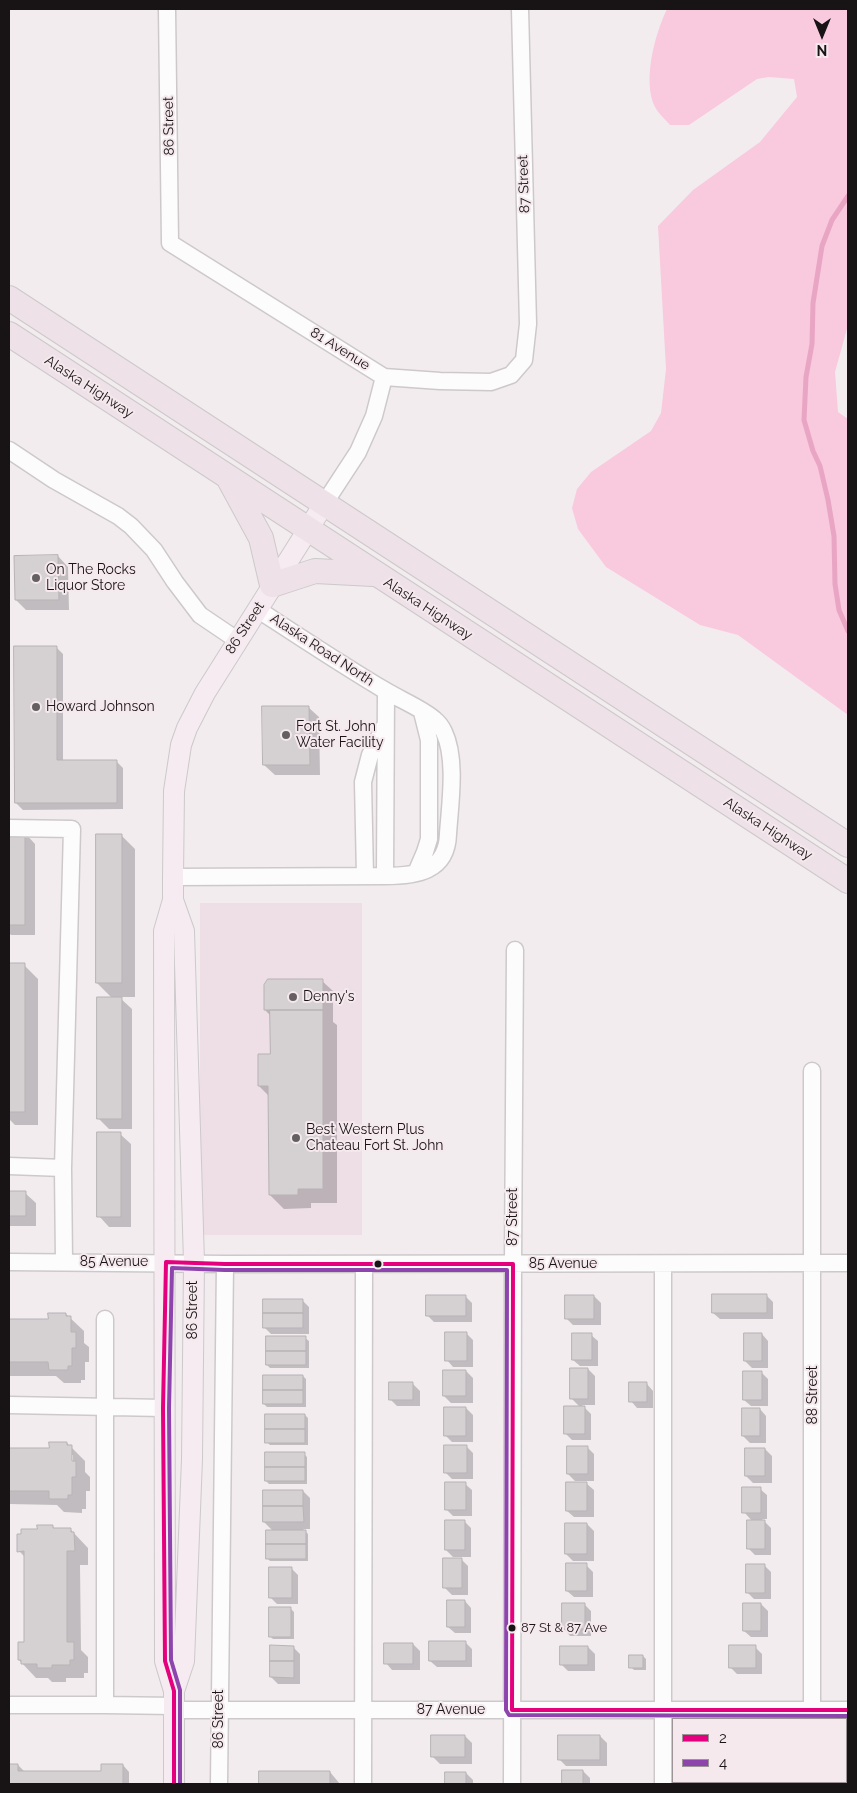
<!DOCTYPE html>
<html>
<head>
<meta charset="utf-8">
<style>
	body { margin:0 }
	#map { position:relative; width:857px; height:1793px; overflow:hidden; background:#f2ecef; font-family:Raleway,sans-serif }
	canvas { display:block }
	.frame { position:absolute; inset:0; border:10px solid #181415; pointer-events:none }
	.legend { position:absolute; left:672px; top:1718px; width:175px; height:65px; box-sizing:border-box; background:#f5e9ee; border:1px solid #9d9497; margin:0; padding:6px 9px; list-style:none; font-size:15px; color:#181415 }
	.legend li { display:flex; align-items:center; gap:10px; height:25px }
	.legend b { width:25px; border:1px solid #9d9497 }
	.north { position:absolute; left:797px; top:10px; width:50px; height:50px; -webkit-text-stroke:4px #f5e9ee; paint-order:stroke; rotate:180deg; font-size:14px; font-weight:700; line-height:20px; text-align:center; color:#181415 }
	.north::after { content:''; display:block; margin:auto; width:18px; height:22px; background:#181415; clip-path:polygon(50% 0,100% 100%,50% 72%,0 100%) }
</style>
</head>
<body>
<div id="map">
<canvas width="857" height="1793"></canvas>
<div class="frame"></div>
<ul class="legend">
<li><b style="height:6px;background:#e5007d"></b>2</li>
<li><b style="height:6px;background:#8e44ad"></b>4</li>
</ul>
<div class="north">N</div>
</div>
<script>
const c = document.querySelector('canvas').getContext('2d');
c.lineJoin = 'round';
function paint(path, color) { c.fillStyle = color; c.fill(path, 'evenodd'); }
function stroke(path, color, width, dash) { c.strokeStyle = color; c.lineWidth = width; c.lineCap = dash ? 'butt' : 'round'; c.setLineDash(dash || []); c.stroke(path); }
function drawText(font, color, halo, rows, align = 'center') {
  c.font = font + ' Raleway,sans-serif'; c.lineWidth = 4; c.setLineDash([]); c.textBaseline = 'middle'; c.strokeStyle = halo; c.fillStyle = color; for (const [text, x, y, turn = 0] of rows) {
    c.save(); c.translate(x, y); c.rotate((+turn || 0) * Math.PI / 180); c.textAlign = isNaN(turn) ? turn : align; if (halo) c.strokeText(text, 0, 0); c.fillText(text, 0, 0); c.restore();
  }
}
const built = new Path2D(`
	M200 903H362V1235H200Z`);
const green = new Path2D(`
	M667 9H848V325L835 372 838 412 848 419V715L738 635 700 625 606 567 578 529 572 508 577 489 591 472 651 431 661 413 666 369 658 226 693 190 760 142 797 97 794 79 769 77 757 79 689 125H670C666 120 658 113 655 107 642 81 655 34 667 9Z`);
const shadow = new Path2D(`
	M58 556 68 567 69 610H26L16 600Z
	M56 647 63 654V761H116L123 768V809L23 810 16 803Z
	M308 707 319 717 320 775H275L264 765Z
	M9 833H25L35 844V935H11L9 933Z
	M121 835 135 849V997H119L132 1009V1129H109L99 1119 113 999 97 983Z
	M9 965H24L38 979V1125H15L9 1119Z
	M322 981 333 991V1022L337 1025V1203H311V1208L284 1209 270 1195 269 1096 259 1086 271 1055V1016L265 1010Z
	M120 1134 131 1144V1227H109L99 1216Z
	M9 1193H25L36 1203V1226H9Z
	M766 1295 773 1302V1319H720L713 1313Z
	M465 1296 472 1303V1322H434L427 1315Z
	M594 1296 601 1303V1325H573L566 1318Z
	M302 1300 309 1307V1334H271L264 1327Z
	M66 1314 84 1331V1343L89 1347V1362H85V1380H81V1383H64L56 1376H9V1320H50Z
	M466 1333 473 1340V1367H453L447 1360Z
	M762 1334 768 1341V1368H752L745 1361Z
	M591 1335 598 1341V1366H580L573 1360Z
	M305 1338 309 1341V1368H270L267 1365Z
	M588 1369 595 1376V1405H582L591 1414V1440H572L565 1433 580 1407 571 1398Z
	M466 1371 473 1378V1403H451L444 1396Z
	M762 1373 768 1379V1406H751L744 1400Z
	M303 1376 306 1379V1407H267L264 1404Z
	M413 1384 420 1391V1406H397L390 1399Z
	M647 1384 653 1391V1408H637L631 1401Z
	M466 1408 473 1415V1442H452L445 1435Z
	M760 1409 766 1416V1443H750L743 1436Z
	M305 1415 308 1418V1445H270L267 1442Z
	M67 1443 85 1461V1472L90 1477V1491H86V1509H82V1513L64 1512 57 1505 9 1504V1449H51ZM70 1455H73V1468Z
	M466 1446 473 1453V1479H452L445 1472Z
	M587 1447 594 1454V1481H575L568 1474Z
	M765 1449 772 1456V1483H753L746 1476Z
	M304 1454 307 1457V1484H269L266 1481Z
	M465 1484 472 1490V1516H453L446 1509Z
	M587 1484 594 1490V1517H574L567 1511Z
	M760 1489 767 1495V1519H762L771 1528V1555H755L748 1548 753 1522 744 1512Z
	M303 1491 310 1498V1529H303L308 1534V1561H270L267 1558 273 1531 264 1522Z
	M465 1522 471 1528V1557H453L446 1550Z
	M587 1524 594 1531V1561H573L566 1554Z
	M52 1526 56 1530H71L88 1548V1565H80L81 1650 88 1657V1673H84V1678H66V1682H52L48 1678H36L19 1660 25 1643V1557L19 1551 38 1530Z
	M461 1559 468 1566V1595H452L445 1588Z
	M586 1565 593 1572V1597H574L567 1591Z
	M764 1565 771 1572V1599H754L747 1592Z
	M291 1568 298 1575V1604H277L270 1597Z
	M465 1601 471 1608V1633H455L448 1627Z
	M584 1604 591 1611V1636H570L564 1629Z
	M761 1604 768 1611V1637H751L744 1631Z
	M291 1609 294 1612V1639H273L270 1636Z
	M465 1642 472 1649V1667H437L430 1661Z
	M413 1644 420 1651V1670H392L386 1663Z
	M293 1647 300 1654V1684H278L271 1677Z
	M588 1647 595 1654V1671H568L562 1665Z
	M755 1647 762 1654V1674H737L730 1667Z
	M643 1656 646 1659V1670H634L631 1667Z
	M465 1736 472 1743V1764H440L433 1757Z
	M600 1736 607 1743V1766H566L559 1759Z
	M9 1765H18L25 1772H103L123 1765 129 1772V1784H9Z
	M563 1771H583L590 1778V1784H563Z
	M260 1772H330L340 1784H260Z
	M446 1773H466L473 1780V1784H446Z
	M737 1782H768V1784H737Z`);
const stream = new Path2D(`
	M848 196 832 220 822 246 813 303 812 344 806 377 804 420 813 451 820 466 828 500 834 536 835 584 839 610 848 631`);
const building = new Path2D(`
	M58 555 59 600H15L14 556Z
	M14 646H57V760H117V803H15Z
	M262 706H309L310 765H263Z
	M9 832H25V925H9Z
	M96 834H122V983H96Z
	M9 963H25V1112H9Z
	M268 979H323V1010H264V985Z
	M97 997H122V1119H97Z
	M270 1010H323V1189H298V1195H269L268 1086H258V1054H270Z
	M97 1132H121V1217H97Z
	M9 1191H26V1216H9Z
	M712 1294H767V1313H712Z
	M426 1295H466V1316H426Z
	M565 1295H594V1319H565Z
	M263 1299H303V1313H263Z
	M48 1313H66V1316H71V1332H76V1348H72V1366H68V1370H49L48 1362H9V1319H48Z
	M263 1313H303V1328H263Z
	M445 1332H467V1361H445Z
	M572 1333H592V1360H572Z
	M744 1333H762V1361H744Z
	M266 1336H306V1351H266Z
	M266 1351H306V1365H266Z
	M570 1368H588V1399H570Z
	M443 1370H466V1396H443Z
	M743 1371H762V1400H743Z
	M263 1375H303V1390H263Z
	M389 1382H413V1400H389Z
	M629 1382H647V1402H629Z
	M263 1390H303V1404H263Z
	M564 1406H585V1434H564Z
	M444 1407H466V1436H444Z
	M742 1408H760V1436H742Z
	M265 1414H305V1429H265Z
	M265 1429H305V1443H265Z
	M49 1442H67V1445H72V1461H76V1477H72V1495H68V1499H49V1491H9V1448H49Z
	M444 1445H467V1473H444Z
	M567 1446H588V1474H567Z
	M745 1448H765V1476H745Z
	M265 1452H305V1467H265Z
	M265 1467H305V1481H265Z
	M445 1482H466V1510H445Z
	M566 1482H587V1511H566Z
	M742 1487H761V1513H742Z
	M263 1490H303V1506H263Z
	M263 1506H303L304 1522H263Z
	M445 1520H465V1550H445Z
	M747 1520H765V1549H747Z
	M565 1523H587V1554H565Z
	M37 1525H53V1528H71V1532H74L75 1551H67V1642H74V1660H70V1665H52V1668H37V1664H21V1660H18V1642H24V1551L17 1552V1534H21V1529H37Z
	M266 1530H306V1544H266Z
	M266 1544H306V1559H266Z
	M443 1558H462V1588H443Z
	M566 1563H587V1591H566Z
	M746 1564H765V1593H746Z
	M269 1567H292V1598H269Z
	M447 1600H465V1627H447Z
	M562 1603H585V1629H562Z
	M743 1603H761V1631H743Z
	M269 1607H291V1637H269Z
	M429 1641H466V1661H429Z
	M384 1643H413V1664H384Z
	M270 1645 294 1646V1661H270Z
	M729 1645H756V1668H729Z
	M560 1646H588V1665H560Z
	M629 1655H643V1668H629Z
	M270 1661H294V1678L270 1677Z
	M431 1735H465V1757H431Z
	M558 1735H600V1760H558Z
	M9 1764H18V1771H101V1764H123V1784H9Z
	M562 1770H583V1784H562Z
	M259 1771H330V1784H259Z
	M445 1772H466V1784H445Z
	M736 1782H762V1784H736Z`);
const minor = new Path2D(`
	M167 9 170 243 384 377 440 381 491 382 511 375 524 360 528 324 520 9
	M9 450 54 480 118 516 131 526 154 550 175 582 200 615 237 640
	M324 504 358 452 374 416 384 377
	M257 609C300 637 342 665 386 691 399 699 425 710 435 720 439 723 442 728 444 732 457 759 450 804 448 834 447 872 416 876 385 876
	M9 828 72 829 63 1168 64 1262
	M416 873 425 852 429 839V740L422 712
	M365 876 363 782 370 755 384 727
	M173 877 385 876 386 692
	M9 1166 63 1168
	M9 1262 225 1264 848 1263
	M663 1264V1784
	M105 1319V1705L174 1706
	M9 1405 163 1408
	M9 1705H105
	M174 1710H848
	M812 1719V1071
	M219 1784 225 1264
	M363 1784 364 1264
	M512 1784 513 1264 515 950
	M812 1784V1782`);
const major = new Path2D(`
	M173 900 164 931C165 1174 163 1417 165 1661L174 1691
	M174 1784V1691L184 1661 192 1459 194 1262 184 931 173 900V877L174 791 181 745 187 728 205 693 324 504`);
const highway = new Path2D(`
	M9 298 848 845
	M9 334 848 881
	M230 481 261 538 272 585 315 571 373 574`);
const bus1 = new Path2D(`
	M174 1784V1691L165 1661 163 1408 166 1262 225 1264H513L512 1710H848`);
const bus2 = new Path2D(`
	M180 1784V1690L171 1660 169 1408 172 1268 225 1270H507L506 1710 509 1715 848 1716`);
const markers = [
	[36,578,5,"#646061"],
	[36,707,5,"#646061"],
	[286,735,5,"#646061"],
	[293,997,5,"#646061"],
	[296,1138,5,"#646061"],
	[378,1264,4.5,"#181415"],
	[512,1628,4.5,"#181415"]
];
const busNames = [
	["87 St & 87 Ave",521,1628]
];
const streetNames = [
	["86 Street",169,126,-91],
	["87 Street",524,184,-92],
	["81 Avenue",340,349,32],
	["Alaska Highway",89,387,33],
	["Alaska Highway",428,609,33],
	["86 Street",245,628,-57],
	["Alaska Road North",322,650,33],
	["Alaska Highway",768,829,33],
	["87 Street",513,1217,-90],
	["85 Avenue",114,1262],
	["85 Avenue",563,1264],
	["86 Street",193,1310,-90],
	["88 Street",813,1395,-90],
	["87 Avenue",451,1710],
	["86 Street",219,1719,-90]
];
const poiNames = [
	["On The Rocks",46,570],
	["Liquor Store",46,586],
	["Howard Johnson",46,707],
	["Fort St. John",296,727],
	["Water Facility",296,743],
	["Denny's",303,997],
	["Best Western Plus",306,1130],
	["Chateau Fort St. John",306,1146]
];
paint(built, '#eddfe5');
paint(green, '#f9c9de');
paint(shadow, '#0003');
stroke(stream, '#e9a5c4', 5);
paint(building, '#d5d0d2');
stroke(building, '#b7b3b5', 1);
stroke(minor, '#cdc9cb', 19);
stroke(major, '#ccc9cb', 22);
stroke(highway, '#ccc9cb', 26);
stroke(minor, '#fdfcfd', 16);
stroke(major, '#f5ebf0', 20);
stroke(highway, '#eee1e7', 24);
stroke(bus1, '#e5007d', 4);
stroke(bus2, '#8e44ad', 4);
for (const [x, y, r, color] of markers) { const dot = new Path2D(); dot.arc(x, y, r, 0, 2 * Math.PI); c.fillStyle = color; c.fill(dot); stroke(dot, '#f5e9ee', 2); }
drawText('13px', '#181415', '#f5e9ee', busNames, 'left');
drawText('14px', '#181415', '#f5e9ee', streetNames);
drawText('14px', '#181415', '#f5e9ee', poiNames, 'left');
</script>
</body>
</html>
